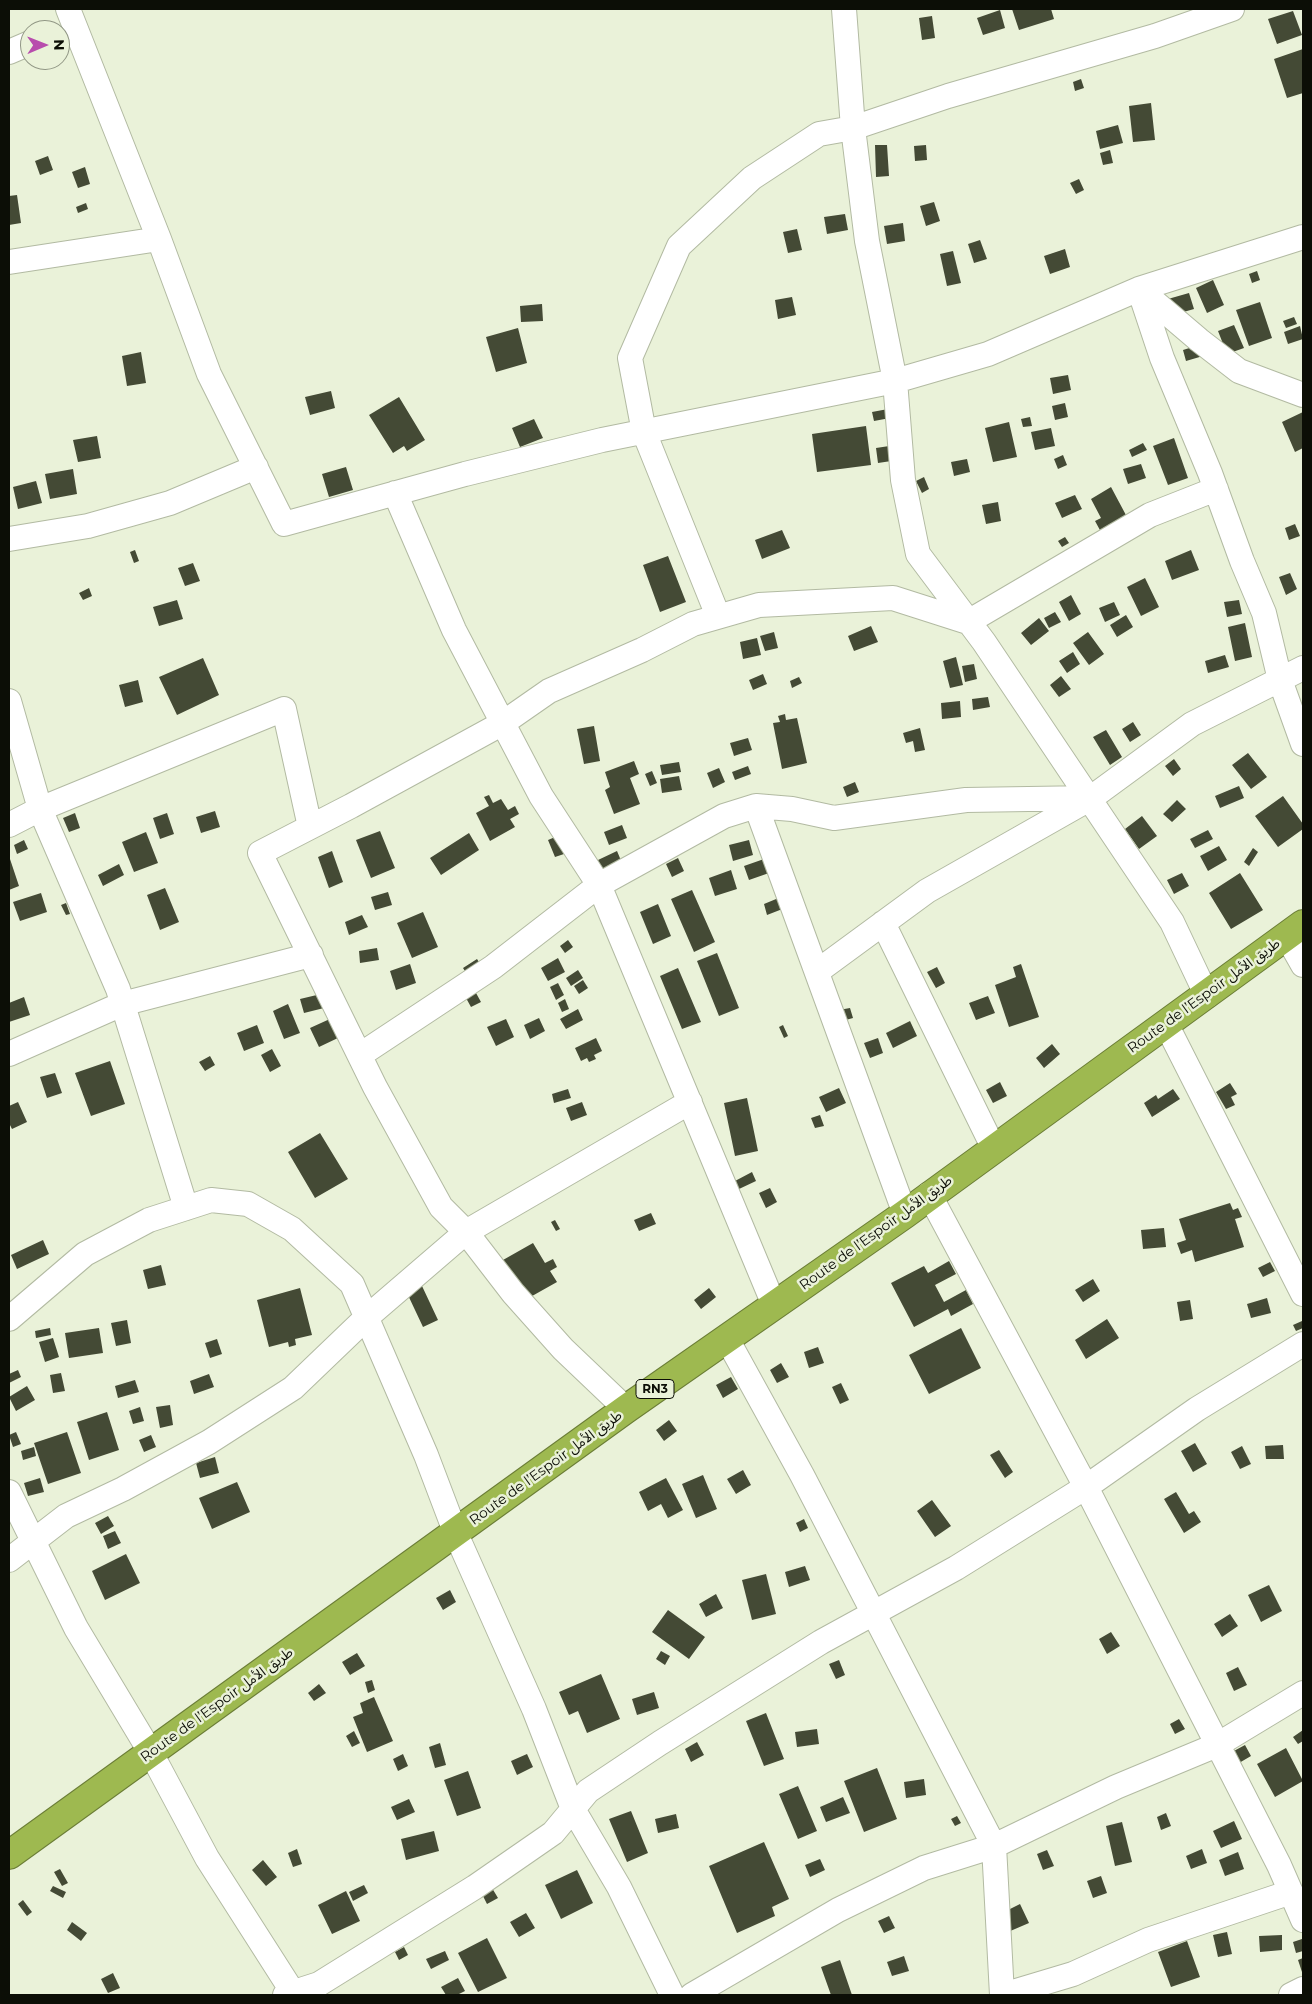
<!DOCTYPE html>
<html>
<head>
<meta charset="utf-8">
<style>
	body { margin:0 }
	#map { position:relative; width:1312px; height:2004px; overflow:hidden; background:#eaf2d9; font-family:Montserrat,sans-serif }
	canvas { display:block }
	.frame { position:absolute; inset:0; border:10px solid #0c0e06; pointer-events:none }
	.north { position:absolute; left:20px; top:20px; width:50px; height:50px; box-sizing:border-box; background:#eaf2d9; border:1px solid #919785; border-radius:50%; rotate:89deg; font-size:14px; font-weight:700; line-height:20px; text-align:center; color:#0c0e06 }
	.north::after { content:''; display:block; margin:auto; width:18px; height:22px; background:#b84dad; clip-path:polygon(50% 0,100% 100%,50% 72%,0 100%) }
</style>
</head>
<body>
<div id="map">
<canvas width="1312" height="2004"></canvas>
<div class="frame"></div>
<div class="north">N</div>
</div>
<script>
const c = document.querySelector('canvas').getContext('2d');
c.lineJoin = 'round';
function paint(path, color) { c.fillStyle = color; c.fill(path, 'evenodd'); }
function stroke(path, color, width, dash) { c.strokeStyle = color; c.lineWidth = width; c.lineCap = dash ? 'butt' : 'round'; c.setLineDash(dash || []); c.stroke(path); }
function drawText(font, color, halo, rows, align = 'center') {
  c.font = font + ' Montserrat,"Noto Sans Arabic",sans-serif'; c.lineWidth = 5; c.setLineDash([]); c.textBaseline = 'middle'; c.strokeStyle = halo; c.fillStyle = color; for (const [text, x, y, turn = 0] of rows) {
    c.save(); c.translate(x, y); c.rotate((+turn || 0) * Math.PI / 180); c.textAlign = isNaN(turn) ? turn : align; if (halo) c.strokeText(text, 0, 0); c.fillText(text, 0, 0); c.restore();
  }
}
const building = new Path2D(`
	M1012 9H1051L1054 19 1019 30Z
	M1000 10 1005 28 983 35 977 18Z
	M1293 11 1302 35 1277 44 1268 19Z
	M932 16 935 38 922 40 919 18Z
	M1303 49V93L1287 98 1274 59Z
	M1081 79 1084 88 1075 91 1073 82Z
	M1151 103 1155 140 1133 142 1129 106Z
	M1118 125 1123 143 1100 149 1096 131Z
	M875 145H887L889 176 876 177Z
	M926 145 927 160 915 161 914 146Z
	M1110 150 1113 163 1103 165 1100 153Z
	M48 156 53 170 40 175 35 161Z
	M85 167 90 184 78 188 72 172Z
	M1079 179 1084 190 1076 194 1070 183Z
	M17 195 21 223 9 225V196Z
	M934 202 940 221 926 226 920 206Z
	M86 203 88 209 78 213 76 207Z
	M845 214 848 230 827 234 824 217Z
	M903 223 905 241 887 244 884 226Z
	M797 229 802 250 788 253 783 232Z
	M980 240 987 259 974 263 968 244Z
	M1065 249 1070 267 1050 274 1044 256Z
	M953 251 961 283 947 286 940 254Z
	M1257 271 1260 280 1252 283 1249 274Z
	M1213 280 1224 305 1207 313 1196 288Z
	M1189 293 1194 309 1173 315 1168 299Z
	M792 297 796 315 778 319 775 300Z
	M1260 302 1272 338 1249 346 1236 310Z
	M542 304 543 321 521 322 520 306Z
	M1294 317 1297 324 1286 328 1283 321Z
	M1234 325 1244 348 1227 354 1218 331Z
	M1300 326 1303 339 1288 344 1284 332Z
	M518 328 527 363 496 372 486 337Z
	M1199 345 1203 356 1186 361 1183 350Z
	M141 352 146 383 127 386 122 356Z
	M1068 375 1071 390 1053 394 1050 378Z
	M331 391 335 408 310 415 305 397Z
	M399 397 425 440 407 451 404 446 393 453 369 415Z
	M1065 403 1068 417 1055 420 1052 406Z
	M888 409 890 418 874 421 872 412Z
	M1303 412V448L1295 452 1282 422Z
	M1030 417 1032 426 1023 427 1021 419Z
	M534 419 543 438 520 447 512 428Z
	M1009 422 1017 457 993 462 985 428Z
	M866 426 871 465 817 472 812 434Z
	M1051 428 1055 446 1035 450 1031 432Z
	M97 436 101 458 78 462 73 440Z
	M1174 438 1188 478 1168 485 1153 446Z
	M1143 443 1147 450 1132 457 1129 450Z
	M896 445 898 460 878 463 876 448Z
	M1063 455 1067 465 1058 469 1054 459Z
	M967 459 970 472 954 476 951 462Z
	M1141 464 1146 478 1128 484 1123 469Z
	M346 467 353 490 329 497 322 474Z
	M73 469 77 494 50 499 45 474Z
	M924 477 929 489 922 493 916 481Z
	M36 481 42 503 18 509 13 487Z
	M1111 487 1127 517 1101 532 1095 521 1101 518 1091 499Z
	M1075 495 1082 509 1062 518 1055 503Z
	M998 502 1001 521 986 524 982 505Z
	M1295 524 1300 536 1289 540 1285 528Z
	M782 530 790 548 762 559 755 540Z
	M1065 537 1069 543 1062 547 1058 541Z
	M135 550 139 561 134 563 130 552Z
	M1191 550 1199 570 1172 580 1165 561Z
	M668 556 686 602 660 612 643 565Z
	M193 563 200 581 185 586 178 568Z
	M1290 573 1297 589 1286 595 1279 577Z
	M1145 578 1159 607 1141 616 1127 587Z
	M89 588 92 596 83 600 79 593Z
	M1071 595 1081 614 1069 621 1059 602Z
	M177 600 183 619 159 626 153 607Z
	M1239 600 1242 614 1227 617 1224 602Z
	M1114 602 1120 615 1105 622 1099 608Z
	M1055 612 1061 622 1049 628 1044 618Z
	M1126 615 1133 627 1117 637 1110 625Z
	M1039 618 1049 631 1031 645 1021 633Z
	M1245 623 1252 657 1235 661 1228 627Z
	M871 626 878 642 854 651 848 636Z
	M774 632 778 648 765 651 760 636Z
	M1088 632 1104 654 1089 665 1073 643Z
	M757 638 761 655 743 659 740 642Z
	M1073 652 1080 664 1067 673 1059 661Z
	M1225 655 1229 667 1208 673 1205 661Z
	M956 657 963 685 950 688 943 661Z
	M203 658 219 695 177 715 159 677Z
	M974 664 977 679 965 682 962 666Z
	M763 674 767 684 753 690 749 680Z
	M1061 676 1071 689 1059 697 1050 685Z
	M799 677 802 683 792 688 790 681Z
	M138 680 143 702 125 707 119 685Z
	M988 697 990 707 973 710 972 699Z
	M960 701 961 717 942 719 941 703Z
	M785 714 786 720 797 718 807 763 782 769 773 723 780 722 778 716Z
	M1133 722 1141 735 1130 742 1122 729Z
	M594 726 600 761 584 764 577 729Z
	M920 728 925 750 915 752 913 741 906 743 903 733Z
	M1106 730 1122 757 1110 765 1093 737Z
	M748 738 752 750 734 756 730 743Z
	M1248 753 1267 777 1251 789 1232 765Z
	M1174 759 1181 769 1173 776 1165 766Z
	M634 761 639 774 630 778 640 804 614 814 605 790 610 787 605 772Z
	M679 762 681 772 662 775 660 765Z
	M748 766 751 774 735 780 732 772Z
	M719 768 725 782 713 788 707 773Z
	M652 771 657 783 650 786 645 774Z
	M679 776 682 790 662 793 660 779Z
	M855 782 859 792 847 797 843 787Z
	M1239 786 1244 798 1220 808 1215 796Z
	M489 795 493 803 501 799 508 810 515 806 519 814 510 819 515 827 490 841 476 813 489 806 484 797Z
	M1283 796 1303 824V829L1278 847 1255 816Z
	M1177 800 1186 809 1172 822 1163 814Z
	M215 811 220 827 201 833 196 817Z
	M75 813 80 828 69 832 63 818Z
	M167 813 174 834 160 839 153 818Z
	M1142 816 1157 836 1139 849 1125 829Z
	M622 825 627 838 609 845 604 832Z
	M1208 830 1213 839 1195 848 1190 839Z
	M380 831 395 868 371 878 356 840Z
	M146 832 158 863 134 872 122 842Z
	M469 833 479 850 441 875 430 858Z
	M560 835 567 853 555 857 548 840Z
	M24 840 28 849 17 854 14 845Z
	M749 840 753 855 733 861 729 845Z
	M1219 846 1227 860 1208 871 1200 856Z
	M1253 848 1258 852 1249 866 1244 862Z
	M332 851 343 882 329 888 318 857Z
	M617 851 622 863 603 871 598 860Z
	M9 856 19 886 9 890Z
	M678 858 684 871 672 877 666 864Z
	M764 859 769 873 749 880 744 866Z
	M119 864 124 875 103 886 98 875Z
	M731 870 737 889 715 896 709 878Z
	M1182 873 1189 886 1174 894 1167 880Z
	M1240 873 1263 910 1231 929 1209 893Z
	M165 888 179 922 160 930 147 895Z
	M692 890 715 942 694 952 671 899Z
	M388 892 392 905 375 910 371 897Z
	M41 893 47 912 20 921 13 902Z
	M781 897 785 908 767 915 764 904Z
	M66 903 70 914 66 915 61 905Z
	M658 904 671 936 653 944 640 912Z
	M423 912 438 947 412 958 397 923Z
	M362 915 368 927 349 935 345 922Z
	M568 940 573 947 565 953 560 946Z
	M377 948 379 960 360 963 359 951Z
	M717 953 739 1008 719 1016 697 961Z
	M558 958 565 972 548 981 541 968Z
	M477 959 484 970 470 979 463 968Z
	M410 964 416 983 396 990 390 971Z
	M1021 964 1039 1017 1009 1027 995 985 1016 977 1013 967Z
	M937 967 945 983 936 988 927 972Z
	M678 968 701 1022 682 1029 660 976Z
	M578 970 583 978 571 986 566 978Z
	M583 980 588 988 579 994 574 986Z
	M558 983 564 995 556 1000 550 987Z
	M476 993 481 1002 471 1007 466 998Z
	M321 994 324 1008 304 1013 300 999Z
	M988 996 995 1013 976 1020 969 1003Z
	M24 997 30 1015 9 1022V1003Z
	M565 999 569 1009 562 1012 558 1003Z
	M288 1004 300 1033 284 1039 273 1011Z
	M850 1008 853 1018 842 1021 839 1010Z
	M578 1009 583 1020 566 1029 560 1019Z
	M332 1018 340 1037 319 1047 310 1028Z
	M539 1018 545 1031 530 1039 524 1025Z
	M506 1019 514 1037 496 1046 487 1027Z
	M910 1021 917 1036 893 1048 886 1033Z
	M257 1025 264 1043 244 1051 237 1033Z
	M783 1025 788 1036 784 1038 779 1027Z
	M596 1038 602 1051 594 1055 596 1059 589 1062 587 1058 581 1061 575 1048Z
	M878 1038 883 1053 870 1058 864 1043Z
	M1052 1044 1060 1054 1044 1068 1036 1058Z
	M272 1049 281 1066 270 1072 261 1055Z
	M210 1056 215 1065 205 1071 199 1062Z
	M110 1061 125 1104 91 1116 75 1073Z
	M55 1073 62 1093 47 1098 40 1077Z
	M1000 1082 1007 1096 993 1103 986 1090Z
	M1230 1083 1237 1094 1231 1097 1235 1105 1226 1109 1216 1092Z
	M839 1088 846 1103 826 1112 819 1097Z
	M568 1089 571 1098 554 1103 552 1094Z
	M1173 1089 1180 1099 1152 1117 1144 1103 1156 1095 1158 1099Z
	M747 1098 758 1151 735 1156 724 1103Z
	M18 1102 27 1122 12 1129 9 1123V1106Z
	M582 1102 587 1115 571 1121 566 1108Z
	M820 1115 824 1126 815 1128 811 1118Z
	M320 1133 348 1179 315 1198 288 1152Z
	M752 1172 756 1181 739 1189 735 1181Z
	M770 1188 777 1202 766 1208 759 1193Z
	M1230 1203 1233 1210 1238 1208 1242 1217 1235 1219 1244 1247 1195 1262 1192 1250 1181 1254 1177 1243 1186 1240 1179 1219Z
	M651 1213 656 1224 639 1231 634 1220Z
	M555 1220 560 1229 556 1231 551 1222Z
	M1164 1228 1166 1247 1143 1249 1141 1230Z
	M43 1240 49 1254 17 1269 11 1255Z
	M533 1243 545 1263 553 1259 557 1267 550 1271 557 1282 525 1300 503 1260Z
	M949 1261 956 1274 935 1285 944 1302 966 1290 973 1304 951 1316 948 1309 914 1327 891 1283 924 1266 928 1273Z
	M1270 1262 1275 1271 1263 1277 1258 1268Z
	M161 1265 166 1285 148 1289 143 1270Z
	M1093 1279 1100 1291 1083 1302 1075 1290Z
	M422 1286 438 1320 423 1327 407 1293Z
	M300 1288 312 1335 295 1339 296 1345 289 1347 288 1342 269 1347 257 1300Z
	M709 1288 716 1297 701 1309 694 1300Z
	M1267 1298 1271 1313 1251 1318 1247 1304Z
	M1190 1300 1193 1319 1180 1321 1177 1302Z
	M1107 1319 1119 1338 1086 1359 1075 1340Z
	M127 1320 131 1343 116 1346 111 1323Z
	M1302 1321 1303 1328 1296 1331 1293 1325Z
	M50 1328 51 1335 36 1338 35 1331Z
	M99 1328 103 1353 69 1358 65 1333Z
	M961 1328 981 1368 929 1394 909 1355Z
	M53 1338 59 1357 45 1362 39 1342Z
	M217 1339 222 1354 210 1358 205 1343Z
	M818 1347 824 1363 809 1368 804 1352Z
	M781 1363 789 1377 777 1383 770 1370Z
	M18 1370 21 1377 9 1383V1374Z
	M61 1373 65 1391 53 1393 50 1375Z
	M209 1374 214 1387 194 1394 190 1381Z
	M731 1377 738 1389 723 1398 716 1385Z
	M135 1380 139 1392 118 1398 115 1386Z
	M841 1383 849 1400 840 1404 832 1387Z
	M27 1386 35 1400 16 1411 9 1397Z
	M170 1405 173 1425 160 1428 156 1407Z
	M140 1407 144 1421 133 1424 129 1411Z
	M107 1412 119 1450 89 1460 77 1422Z
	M669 1420 677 1431 664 1441 656 1430Z
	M16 1432 21 1444 13 1447 9 1435Z
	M67 1432 81 1473 48 1484 34 1443Z
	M151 1435 156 1447 144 1452 139 1440Z
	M1195 1443 1207 1464 1193 1472 1181 1451Z
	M1283 1445 1284 1459H1266L1265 1446Z
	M1242 1446 1251 1464 1240 1469 1231 1452Z
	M34 1447 36 1456 23 1460 21 1451Z
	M999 1450 1013 1472 1005 1478 990 1455Z
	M215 1457 219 1473 200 1478 196 1463Z
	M743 1470 751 1485 736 1494 727 1479Z
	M703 1475 717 1509 696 1518 682 1484Z
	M40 1478 44 1492 28 1496 24 1483Z
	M666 1478 683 1510 668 1518 661 1504 648 1511 639 1492Z
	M237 1482 250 1512 212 1529 199 1498Z
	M1176 1492 1189 1514 1194 1511 1201 1522 1184 1533 1164 1499Z
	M932 1500 951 1526 935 1537 917 1511Z
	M108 1516 114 1526 101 1534 95 1523Z
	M804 1519 808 1528 800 1532 796 1523Z
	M115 1531 121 1543 108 1549 103 1536Z
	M126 1554 140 1583 105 1600 92 1571Z
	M805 1566 810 1580 789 1587 785 1572Z
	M766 1574 776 1614 752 1620 742 1580Z
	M1269 1585 1282 1611 1261 1622 1248 1595Z
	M450 1590 456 1602 443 1610 436 1598Z
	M716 1594 723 1608 706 1617 699 1604Z
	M668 1610 705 1637 689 1659 652 1632Z
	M1230 1614 1238 1626 1222 1637 1214 1624Z
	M1111 1632 1120 1646 1107 1654 1099 1639Z
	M661 1651 670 1656 665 1665 656 1659Z
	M357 1653 365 1666 350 1675 342 1662Z
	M839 1660 845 1675 836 1679 829 1664Z
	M1238 1667 1247 1685 1234 1691 1226 1673Z
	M601 1674 620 1719 587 1733 578 1711 569 1715 559 1692Z
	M372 1680 375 1690 368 1693 365 1682Z
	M319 1684 326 1693 314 1701 308 1693Z
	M654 1692 659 1708 637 1715 632 1699Z
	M374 1697 393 1741 367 1752 353 1717 363 1713 360 1703Z
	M766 1713 784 1759 764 1766 746 1721Z
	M1179 1719 1185 1729 1175 1734 1170 1724Z
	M817 1729 819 1744 797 1747 795 1732Z
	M1303 1730V1741L1298 1744 1293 1737Z
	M354 1731 360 1743 352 1747 346 1736Z
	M697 1742 704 1755 691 1762 685 1749Z
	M440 1743 446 1765 435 1768 429 1747Z
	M1245 1745 1251 1756 1239 1763 1232 1752Z
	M1286 1748 1303 1781 1275 1797 1257 1764Z
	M403 1754 408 1766 398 1771 393 1759Z
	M527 1754 533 1767 517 1775 511 1761Z
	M877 1768 897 1819 864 1832 844 1781Z
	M468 1771 481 1808 457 1816 444 1780Z
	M924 1779 926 1795 906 1798 904 1782Z
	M798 1786 817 1831 798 1839 779 1794Z
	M843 1797 850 1813 826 1822 820 1807Z
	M409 1799 415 1812 397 1820 391 1807Z
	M631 1811 648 1853 627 1862 609 1819Z
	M1166 1813 1171 1826 1161 1830 1157 1817Z
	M676 1814 679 1828 658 1833 655 1819Z
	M957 1816 961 1823 955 1826 951 1819Z
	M1234 1821 1242 1839 1221 1848 1213 1831Z
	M1122 1822 1132 1862 1115 1866 1106 1826Z
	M434 1831 439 1851 406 1860 401 1839Z
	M764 1842 789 1899 772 1907 775 1916 737 1933 709 1866Z
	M297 1849 302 1864 293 1867 288 1853Z
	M1202 1849 1207 1863 1191 1869 1186 1856Z
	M1047 1850 1054 1866 1043 1870 1037 1854Z
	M1238 1852 1244 1869 1225 1876 1219 1860Z
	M820 1859 825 1870 810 1877 805 1865Z
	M263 1860 277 1877 266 1886 252 1870Z
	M60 1869 68 1883 62 1886 54 1872Z
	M577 1870 593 1903 561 1919 545 1885Z
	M1101 1876 1107 1893 1093 1898 1087 1881Z
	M364 1885 368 1893 353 1901 349 1892Z
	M53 1886 66 1892 63 1898 50 1891Z
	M492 1888 498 1898 487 1904 482 1894Z
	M346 1891 360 1921 332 1934 318 1905Z
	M23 1900 32 1912 27 1916 18 1904Z
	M1020 1904 1029 1923 1008 1932 1000 1914Z
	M526 1913 535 1928 519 1937 510 1922Z
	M889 1916 895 1928 884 1933 878 1921Z
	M72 1922 87 1933 81 1941 67 1930Z
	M1227 1932 1232 1954 1218 1957 1213 1935Z
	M1282 1935V1950L1260 1952 1259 1936Z
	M487 1938 507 1978 478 1992 458 1953Z
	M1302 1939 1303 1951 1296 1953 1293 1942Z
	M1187 1941 1200 1977 1171 1987 1158 1952Z
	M404 1947 408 1955 399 1960 395 1952Z
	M445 1951 449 1960 431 1969 426 1959Z
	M904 1956 909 1971 892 1976 887 1962Z
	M1303 1958V1975L1298 1960Z
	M840 1960 852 1995H831L821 1967Z
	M113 1973 120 1988 108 1993 101 1979Z
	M458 1978 465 1991 457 1995H446L441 1987Z`);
const street = new Path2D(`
	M68 9 159 239 209 374 284 524 465 474 602 440 895 381 988 354 1139 289 1303 237
	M844 9 853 128 867 241 895 381 903 480 918 554 984 642 1172 922 1207 996
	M9 52 30 43
	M9 262 159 239
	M1139 289 1162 358 1210 473 1242 561 1264 613 1280 680 1303 744
	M1139 289 1199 340 1239 371 1303 395
	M395 493 454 630 541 796 599 885 774 1305
	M9 539 88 526 170 503 256 467
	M718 616 644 432 630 358 679 246 752 178 819 134 853 128 948 96 1155 36 1232 9
	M9 701 40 809 118 989 186 1208
	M756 806 905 1214
	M9 825 40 809 284 709 310 827
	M883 923 994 1149
	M1286 935 1303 965
	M818 971 927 891 1091 798 1192 724 1303 668
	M1166 1024 1303 1294
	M9 1054 122 1004 311 955
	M360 1055 493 967 599 885 724 816 756 806 792 809 834 818 966 800 1091 798
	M929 1194 1086 1487 1279 1865 1303 1920
	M9 1319 85 1254 149 1220 211 1200 248 1204 292 1229 352 1284 426 1455 456 1534 534 1709 573 1809 619 1887 672 1995
	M727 1339 802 1475 994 1846 1002 1995
	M626 1409 563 1349 513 1293 466 1232 441 1207 375 1087 260 853 351 806 503 723 549 691 642 650 693 624 759 605 893 598 968 622 1150 515 1216 489
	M9 1492 76 1628 151 1753 207 1858 292 1991
	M9 1560 66 1516 123 1489 209 1442 293 1388 366 1318 466 1232 690 1102
	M285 1995 319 1984 475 1887 553 1833 588 1791 660 1743 821 1642 956 1568 1086 1487 1197 1409 1303 1344
	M692 1995 838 1910 924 1868 994 1846 1116 1787 1217 1745 1303 1693
	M1003 1995 1073 1974 1148 1940 1291 1892
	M1291 1995 1303 1989`);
const highway = new Path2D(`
	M9 1855 626 1409 905 1214 1303 924`);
const shields = [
	[655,1389,38]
];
const shieldNames = [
	["RN3",655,1389]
];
const streetNames = [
	["Route de l’Espoir طريق الأمل",1204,996,-36],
	["Route de l’Espoir طريق الأمل",876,1233,-36],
	["Route de l’Espoir طريق الأمل",546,1468,-36],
	["Route de l’Espoir طريق الأمل",217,1705,-36]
];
paint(building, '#444a35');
stroke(street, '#b2baa2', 26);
stroke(highway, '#6b7d36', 30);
stroke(street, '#fff', 24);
stroke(highway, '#9eb950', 28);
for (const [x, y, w] of shields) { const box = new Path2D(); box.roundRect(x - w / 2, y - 9.5, w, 19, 4); c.fillStyle = '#eaf2d9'; c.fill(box); stroke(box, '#0c0e06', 1); }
drawText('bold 12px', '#0c0e06', null, shieldNames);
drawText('14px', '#0c0e06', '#eaf2d9', streetNames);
</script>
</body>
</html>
